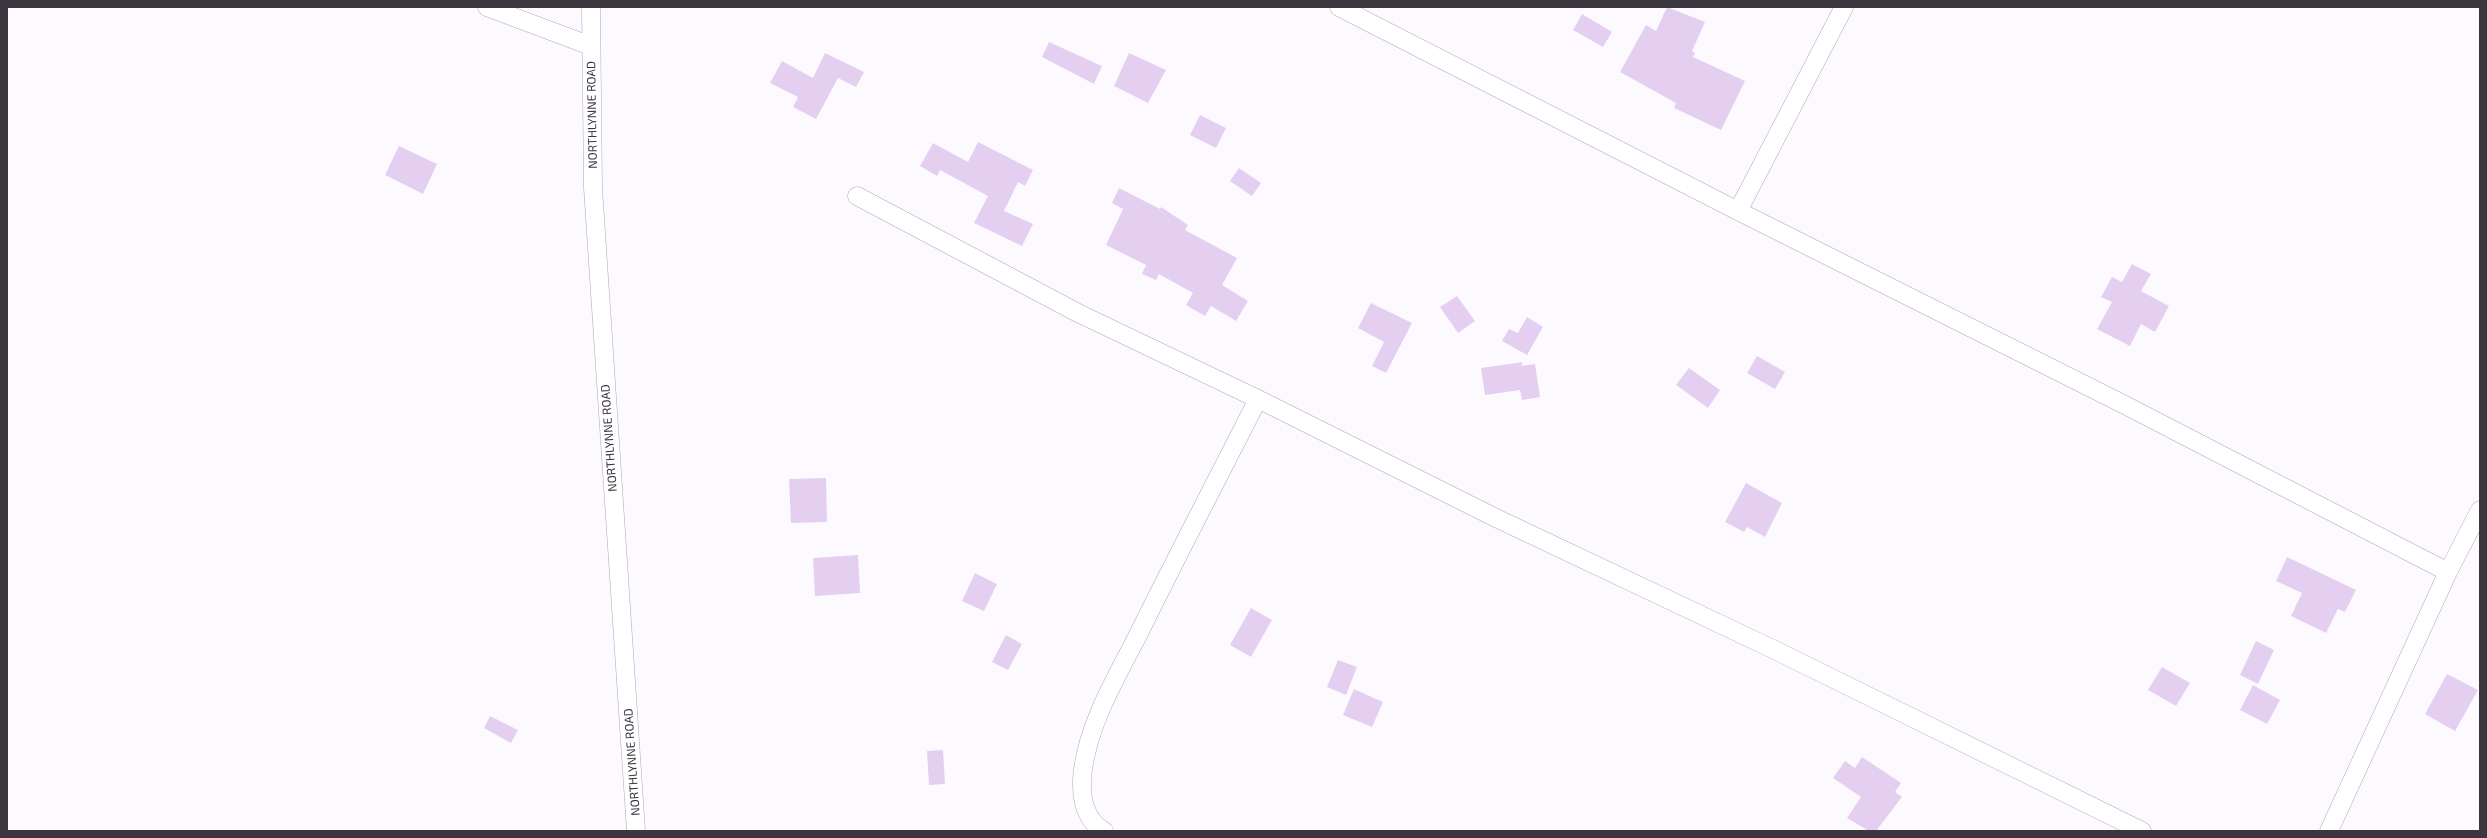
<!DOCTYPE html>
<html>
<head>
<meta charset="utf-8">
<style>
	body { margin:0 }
	#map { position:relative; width:2487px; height:838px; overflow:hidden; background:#fdfaff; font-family:"Exo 2",sans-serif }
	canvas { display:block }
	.frame { position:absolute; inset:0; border:8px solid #3c363f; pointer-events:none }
</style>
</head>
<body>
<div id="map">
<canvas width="2487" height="838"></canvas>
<div class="frame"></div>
</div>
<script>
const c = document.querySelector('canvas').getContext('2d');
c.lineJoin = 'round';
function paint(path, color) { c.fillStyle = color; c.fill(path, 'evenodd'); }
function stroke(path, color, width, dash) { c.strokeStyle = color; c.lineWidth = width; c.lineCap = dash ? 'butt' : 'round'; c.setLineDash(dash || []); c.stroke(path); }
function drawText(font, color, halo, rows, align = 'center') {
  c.font = font + ' "Exo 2",sans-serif'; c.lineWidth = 3.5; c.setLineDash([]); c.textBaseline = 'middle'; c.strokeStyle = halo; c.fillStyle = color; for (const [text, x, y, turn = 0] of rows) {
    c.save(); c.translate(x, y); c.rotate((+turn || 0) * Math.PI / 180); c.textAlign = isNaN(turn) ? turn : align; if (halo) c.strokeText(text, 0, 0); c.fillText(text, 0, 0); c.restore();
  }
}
const building = new Path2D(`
	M1667 7 1705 22 1692 51 1695 53 1693 57 1745 81 1721 130 1674 108 1676 103 1620 72 1646 25 1656 31Z
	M1582 14 1612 32 1603 47 1573 30Z
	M1049 42 1102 66 1094 84 1042 57Z
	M825 53 864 72 856 87 838 78 816 119 793 107 798 97 770 83 782 61 813 78Z
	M1129 53 1166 70 1148 103 1114 86Z
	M1200 115 1226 128 1216 148 1190 135Z
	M978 142 1033 170 1025 186 1018 182 1004 211 1033 224 1022 246 974 223 988 196 940 170 937 176 920 166 933 143 968 162Z
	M399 146 437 164 423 194 385 175Z
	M1239 168 1261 183 1252 196 1230 181Z
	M1119 188 1160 209 1161 207 1188 225 1185 230 1237 258 1222 285 1248 301 1236 321 1211 306 1205 316 1186 305 1193 293 1159 274 1156 280 1142 274 1146 265 1106 245 1123 209 1112 203Z
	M2132 264 2151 274 2141 291 2169 306 2155 332 2141 324 2130 346 2097 329 2112 302 2101 297 2112 277 2122 282Z
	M1457 296 1475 321 1458 333 1440 307Z
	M1371 303 1412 323 1386 373 1372 366 1384 342 1358 328Z
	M1527 317 1543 327 1527 355 1502 341 1509 329 1518 333Z
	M1757 356 1785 372 1775 389 1747 373Z
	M1523 362 1521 366 1535 364 1540 397 1522 400 1520 390 1485 395 1481 368Z
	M1689 368 1720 390 1708 408 1676 385Z
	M826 478 827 522 791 523 789 479Z
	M1746 483 1782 503 1765 537 1747 527 1744 532 1725 522Z
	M858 555 860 593 815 596 813 558Z
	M2287 557 2356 590 2345 612 2338 609 2326 633 2291 616 2302 593 2276 581Z
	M975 573 997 584 984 611 962 601Z
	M1251 608 1272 620 1251 657 1230 645Z
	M1006 635 1022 644 1008 670 992 662Z
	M2256 641 2274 650 2258 684 2240 675Z
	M1338 660 1357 667 1346 695 1327 687Z
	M2162 667 2190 683 2176 706 2148 690Z
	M2447 674 2478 690 2455 731 2425 714Z
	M2253 685 2280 700 2267 724 2240 710Z
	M1354 689 1383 702 1372 727 1343 715Z
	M490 716 518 730 511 743 484 728Z
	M943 750 945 784 929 785 927 751Z
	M1862 757 1901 783 1895 792 1902 797 1876 831H1869L1847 818 1861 797 1833 778 1845 761 1855 768Z`);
const street = new Path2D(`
	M487 7 591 46
	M591 7 593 188 636 831
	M1339 7 1738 211 2123 404 2448 572
	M857 196 1078 313 1258 399 1496 518 1777 651 2142 831
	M1738 211 1844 7
	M1104 831C1082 818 1080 791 1083 769 1090 719 1119 673 1141 629 1179 552 1219 476 1258 399
	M2329 831 2448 572 2480 510`);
const streetNames = [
	["NORTHLYNNE ROAD",592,115,-91],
	["NORTHLYNNE ROAD",609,438,-94],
	["NORTHLYNNE ROAD",632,762,-94]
];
paint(building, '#e4cff1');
stroke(street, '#b3a5bb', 19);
stroke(street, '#fff', 18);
drawText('12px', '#3c363f', '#fff', streetNames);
</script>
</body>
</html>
